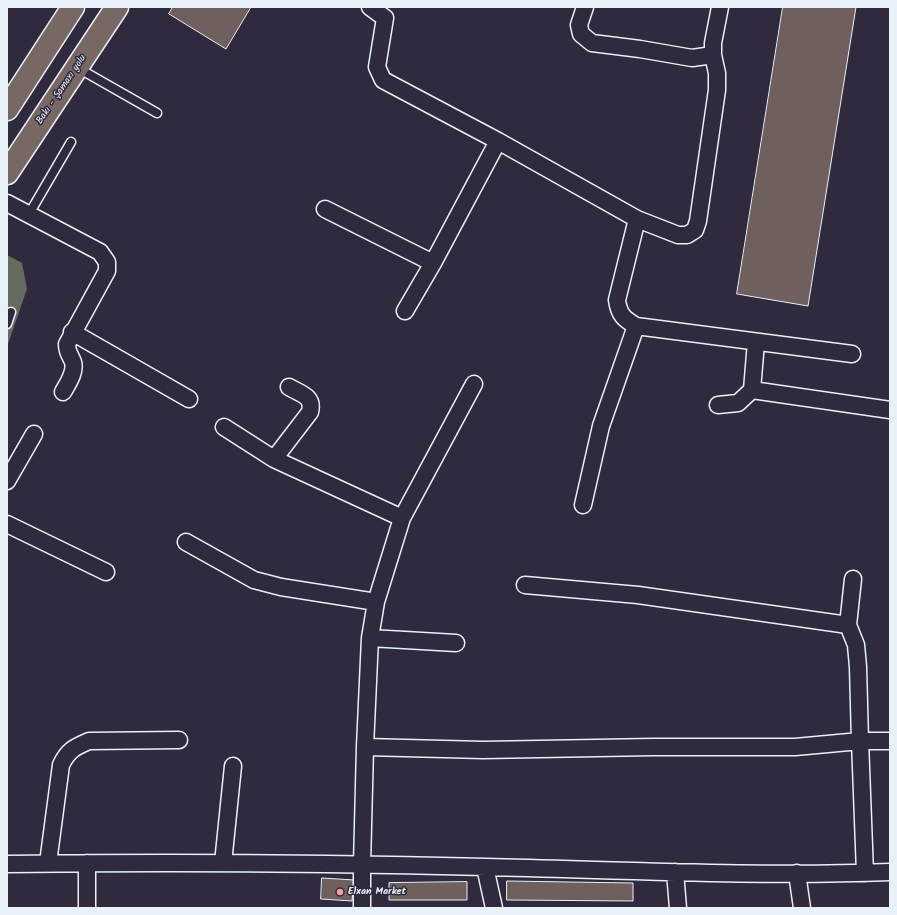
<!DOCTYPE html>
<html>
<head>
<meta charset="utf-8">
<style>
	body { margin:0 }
	#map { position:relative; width:897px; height:915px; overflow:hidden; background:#2f2a3d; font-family:Kalam,sans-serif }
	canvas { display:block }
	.frame { position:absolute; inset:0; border:8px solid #e8f1f8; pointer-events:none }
</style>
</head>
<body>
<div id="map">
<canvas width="897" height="915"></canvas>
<div class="frame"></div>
</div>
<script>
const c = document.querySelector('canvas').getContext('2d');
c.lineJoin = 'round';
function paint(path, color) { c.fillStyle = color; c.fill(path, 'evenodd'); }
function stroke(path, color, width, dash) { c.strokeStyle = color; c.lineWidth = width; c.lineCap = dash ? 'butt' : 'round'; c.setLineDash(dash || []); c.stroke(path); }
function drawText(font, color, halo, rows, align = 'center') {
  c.font = font + ' Kalam,sans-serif'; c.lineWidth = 3; c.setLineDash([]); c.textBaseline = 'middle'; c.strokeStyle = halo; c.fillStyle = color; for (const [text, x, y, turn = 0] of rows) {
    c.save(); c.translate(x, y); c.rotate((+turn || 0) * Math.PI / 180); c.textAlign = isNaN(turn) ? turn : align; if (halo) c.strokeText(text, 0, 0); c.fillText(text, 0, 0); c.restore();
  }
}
const green = new Path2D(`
	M7 255 22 263 27 289 7 347Z`);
const building = new Path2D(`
	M173 7H251L226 49 169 14Z
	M783 7H856L808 306 737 294Z
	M322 878 354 880 352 901 321 899Z
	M507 881 633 883V901L507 900Z
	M467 882V900H389V883Z`);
const lane = new Path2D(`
	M78 68 157 113
	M29 214 71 142
	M7 324 11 312`);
const street = new Path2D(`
	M370 7 385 18 377 67 383 80 498 141 637 219 678 235H687L695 230 698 221 717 90V73L713 55V43L720 7
	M585 7 579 25 581 34 592 43 640 49 692 58 713 55
	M7 203 100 252 107 262V271L67 344C67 353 70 354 73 362 76 372 68 383 63 392
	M325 209 433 263
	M637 219 617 300C619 315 624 319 636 326L852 354
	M405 311 433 263 498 141
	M72 332 189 399
	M756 342 752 390 890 410
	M718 405 738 403 752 390
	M224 427 274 459 402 518
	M274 459 310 412C314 396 301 394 289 387
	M7 481 34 434
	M583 505 601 426 636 326
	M7 524 106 572
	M186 542 254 580 281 587 376 602
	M853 579 848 625 856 645 858 667 860 741 865 873
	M525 585 638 595 848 625
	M370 638 456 643
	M365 747 483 750 653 747H795L860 741H890
	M48 863 61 765C68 750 75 747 89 741L179 740
	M223 863 233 766
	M7 864C167 862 327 863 486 867 621 870 756 877 890 872
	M485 867 494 908
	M675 872 678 908
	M797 873 802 908
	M87 908V863
	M362 908V865L365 747 370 638 376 602 402 518 474 384`);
const highway = new Path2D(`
	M7 109 73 7
	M7 173 117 7`);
const markers = [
	[340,892,4,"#ff9aa2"]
];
const streetNames = [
	["Bakı - Şamaxı yolu",62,90,-56]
];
const poiNames = [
	["Elxan Market",348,892]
];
paint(green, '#656b5e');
paint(building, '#70605d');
stroke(building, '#e8f1f8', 1);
stroke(lane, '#e8f1f8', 11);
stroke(street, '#e8f1f8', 19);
stroke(highway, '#e8f1f8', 25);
stroke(lane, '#2f2a3d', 8);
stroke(street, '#2f2a3d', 16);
stroke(highway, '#776864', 22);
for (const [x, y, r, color] of markers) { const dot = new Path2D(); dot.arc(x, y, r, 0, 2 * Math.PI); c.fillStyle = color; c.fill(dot); stroke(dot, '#2f2a3d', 1.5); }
drawText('10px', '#e8f1f8', '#2f2a3d', streetNames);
drawText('bold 10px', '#e8f1f8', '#2f2a3d', poiNames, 'left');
</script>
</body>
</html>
